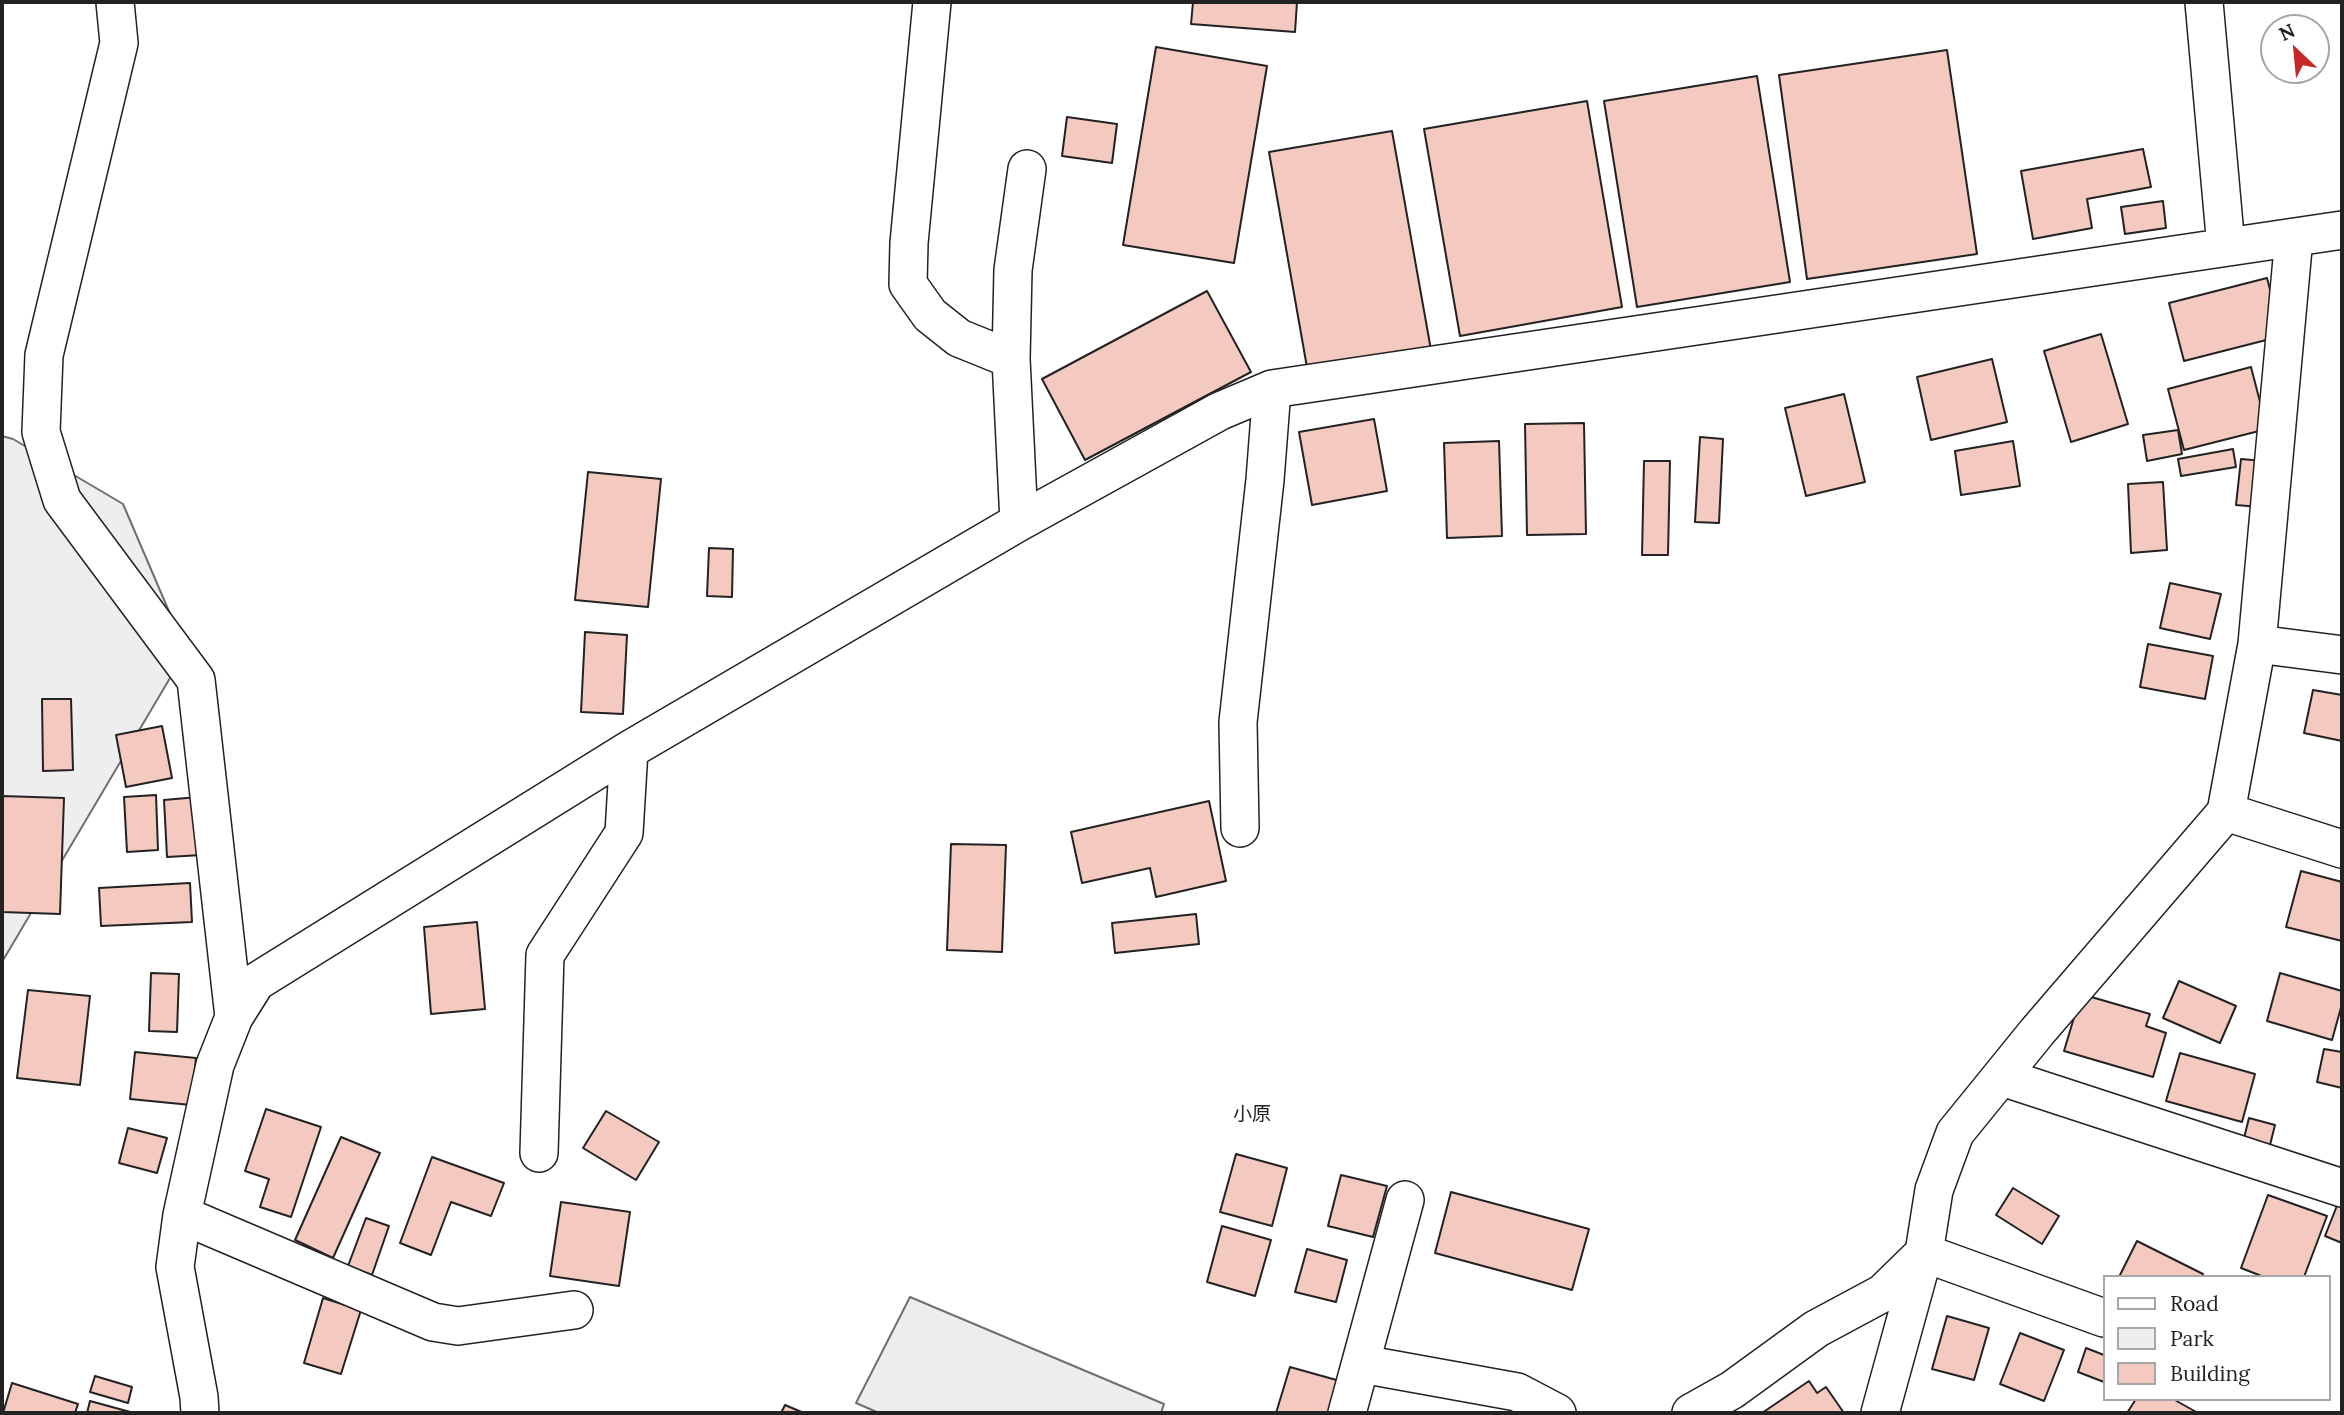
<!DOCTYPE html>
<meta charset="utf-8">
<style>
body{margin:0}
#map{position:relative;width:2344px;height:1415px;overflow:hidden;background:#fff;font-family:Lora,serif}
canvas{display:block}
.frame{position:absolute;inset:0;border:4px solid #222;pointer-events:none}
.legend{position:absolute;left:2103px;top:1275px;width:228px;height:126px;box-sizing:border-box;background:#fff;border:2px solid #a7a7a7;margin:0;padding:9px 12px;list-style:none;font-size:21px;color:#222}
.legend li{display:flex;align-items:center;gap:14px;height:35px}
.legend b{width:35px;border:2px solid #a7a7a7}
.north{position:absolute;left:2260px;top:14px;width:70px;height:70px;box-sizing:border-box;background:#fff;border:2px solid #a7a7a7;border-radius:50%;rotate:334deg;font-size:19px;font-weight:700;line-height:28px;text-align:center;color:#222}
.north::after{content:'';display:block;margin:auto;width:24px;height:32px;background:#c62828;clip-path:polygon(50% 0,100% 100%,50% 72%,0 100%)}
</style>
<div id="map">
<canvas width="2344" height="1415"></canvas>
<div class="frame"></div>
<ul class="legend">
<li><b style="height:9px;background:#fff"></b>Road</li>
<li><b style="height:19px;background:#eee"></b>Park</li>
<li><b style="height:19px;background:#f3c9c0"></b>Building</li>
</ul>
<div class="north">N</div>
</div>
<script>
const ctx = document.querySelector('canvas').getContext('2d');
ctx.lineJoin = 'round';
function fillPath(path, color) { ctx.fillStyle = color; ctx.fill(path, 'evenodd'); }
function strokePath(path, color, width, dash) { ctx.strokeStyle = color; ctx.lineWidth = width; ctx.lineCap = dash ? 'butt' : 'round'; ctx.setLineDash(dash || []); ctx.stroke(path); }
function label(font, color, halo, rows, align = 'center') {
  ctx.font = font + ' Lora,"Noto Sans JP",serif'; ctx.lineWidth = 5; ctx.setLineDash([]); ctx.textBaseline = 'middle'; ctx.strokeStyle = halo; ctx.fillStyle = color; for (const [text, x, y, turn = 0] of rows) {
    ctx.save(); ctx.translate(x, y); ctx.rotate((+turn || 0) * Math.PI / 180); ctx.textAlign = isNaN(turn) ? turn : align; if (halo) ctx.strokeText(text, 0, 0); ctx.fillText(text, 0, 0); ctx.restore();
  }
}
const green = new Path2D(`
 M2,436L13,439L123,504L186,651L2,962Z`);
const parking = new Path2D(`
 M910,1297L1164,1404L1161,1413H879L856,1403Z`);
const building = new Path2D(`
 M1193,2H1297L1295,32L1191,24Z
 M1156,47L1267,66L1234,263L1123,245Z
 M1947,50L1977,254L1807,279L1779,75Z
 M1757,76L1790,282L1637,307L1604,101Z
 M1587,101L1622,307L1460,336L1424,129Z
 M1067,117L1117,124L1112,163L1062,156Z
 M1392,131L1431,350L1308,373L1269,152Z
 M2143,149L2151,187L2087,199L2092,228L2033,239L2021,171Z
 M2163,201L2166,228L2125,234L2121,207Z
 M2267,278L2282,336L2184,361L2169,303Z
 M1207,291L1251,372L1085,460L1042,379Z
 M2101,334L2128,424L2071,442L2044,351Z
 M1992,359L2007,422L1931,440L1917,377Z
 M2251,367L2267,429L2184,450L2168,389Z
 M1844,394L1865,482L1806,496L1785,408Z
 M1374,419L1387,491L1312,505L1299,432Z
 M1584,423L1586,534L1527,535L1525,424Z
 M2178,430L2182,454L2147,461L2143,435Z
 M1700,437L1723,439L1719,523L1695,522Z
 M1499,441L1502,536L1447,538L1444,443Z
 M2013,441L2020,486L1961,495L1955,451Z
 M2233,449L2236,467L2181,476L2178,459Z
 M2241,459L2264,461L2259,507L2236,505Z
 M1644,461H1670L1668,555H1642Z
 M588,472L661,479L648,607L575,600Z
 M2163,482L2167,550L2131,553L2128,484Z
 M709,548L733,549L732,597L707,596Z
 M2170,583L2221,594L2210,639L2160,628Z
 M585,632L627,635L623,714L581,712Z
 M2148,644L2213,656L2205,699L2140,687Z
 M2313,690L2342,695V741L2304,733Z
 M42,699H71L73,770L43,771Z
 M162,726L172,778L126,787L116,735Z
 M156,795L158,850L127,852L124,797Z
 M2,796L64,798L60,914L2,912Z
 M198,797L202,855L167,857L164,800Z
 M1209,801L1226,881L1156,897L1150,868L1082,883L1071,832Z
 M951,844L1006,845L1002,952L947,950Z
 M2301,871L2342,882V941L2286,927Z
 M190,883L192,922L101,926L99,888Z
 M1196,914L1199,944L1115,953L1112,923Z
 M477,922L485,1009L431,1014L424,927Z
 M151,973L179,974L177,1032L149,1031Z
 M2280,973L2342,991V1004L2332,1040L2267,1021Z
 M2179,981L2236,1006L2220,1043L2163,1018Z
 M28,990L90,996L80,1085L17,1078Z
 M2081,994L2150,1014L2146,1026L2166,1033L2153,1077L2064,1051Z
 M2324,1049L2342,1052V1088L2317,1082Z
 M135,1052L196,1058L191,1105L130,1099Z
 M2180,1053L2255,1074L2242,1122L2166,1101Z
 M266,1109L321,1127L291,1217L260,1207L269,1179L245,1171Z
 M606,1111L659,1142L636,1180L583,1148Z
 M2249,1118L2275,1125L2268,1153L2242,1146Z
 M128,1128L167,1138L157,1173L119,1163Z
 M341,1137L380,1153L333,1258L295,1240Z
 M1236,1154L1287,1168L1272,1226L1220,1212Z
 M432,1157L504,1183L491,1216L451,1202L431,1255L400,1243Z
 M1341,1175L1387,1186L1373,1237L1328,1226Z
 M2013,1188L2059,1216L2042,1244L1996,1215Z
 M1451,1192L1589,1229L1572,1290L1435,1253Z
 M2268,1195L2327,1216L2304,1277H2264L2241,1268Z
 M561,1202L630,1212L619,1286L550,1276Z
 M2338,1203L2342,1204V1243L2325,1236Z
 M366,1218L389,1226L372,1275L348,1266Z
 M1222,1226L1271,1240L1255,1296L1207,1282Z
 M2137,1241L2203,1274L2202,1277H2119Z
 M1307,1249L1347,1260L1336,1302L1295,1292Z
 M323,1298L361,1310L341,1374L304,1363Z
 M1947,1316L1989,1328L1974,1380L1932,1369Z
 M2020,1333L2064,1350L2044,1401L2000,1384Z
 M2086,1348L2104,1355V1382L2078,1372Z
 M1290,1367L1340,1381L1330,1413H1276Z
 M95,1376L132,1387L128,1403L90,1392Z
 M1809,1381L1817,1393L1826,1387L1844,1413H1762Z
 M12,1383L78,1404L75,1413H3Z
 M2136,1399H2173L2198,1413H2127Z
 M90,1401L134,1413H87Z
 M785,1405L804,1413H781Z`);
const minor = new Path2D(`
 M115,2L119,43L44,355L41,432L62,500L196,680L234,1017
 M932,2L909,243L908,284L930,315L959,338L1011,359
 M2204,2L2226,247
 M1019,522L1011,359L1013,270L1027,169
 M2257,644L2342,655
 M2226,812L2342,849
 M1240,828L1238,722L1265,480L1272,389
 M2002,1077L2342,1188
 M539,1153L545,955L624,833L629,750
 M182,1215L433,1322L458,1326L574,1310
 M1362,1364L1517,1392L1557,1413
 M200,1413L199,1397L175,1267L182,1215L215,1065L234,1017L256,982L629,750L1019,522L1220,411L1272,389L2342,230
 M1347,1413L1405,1200
 M1691,1413L1732,1390L1816,1329L1883,1293L1924,1253L2104,1318
 M1880,1413L1924,1253L1934,1190L1955,1133L2037,1032L2226,812L2257,644L2294,237`);
const neighbourhoodNames = [
 ["小原",1252,1115]
];
fillPath(green, '#eee');
strokePath(green, '#6f6f6f', 2);
fillPath(parking, '#ededed');
strokePath(parking, '#6f6f6f', 2);
fillPath(building, '#f3c9c0');
strokePath(building, '#222', 2);
strokePath(minor, '#222', 40);
strokePath(minor, '#fff', 37);
label('19px', '#222', '#fff', neighbourhoodNames);
</script>
